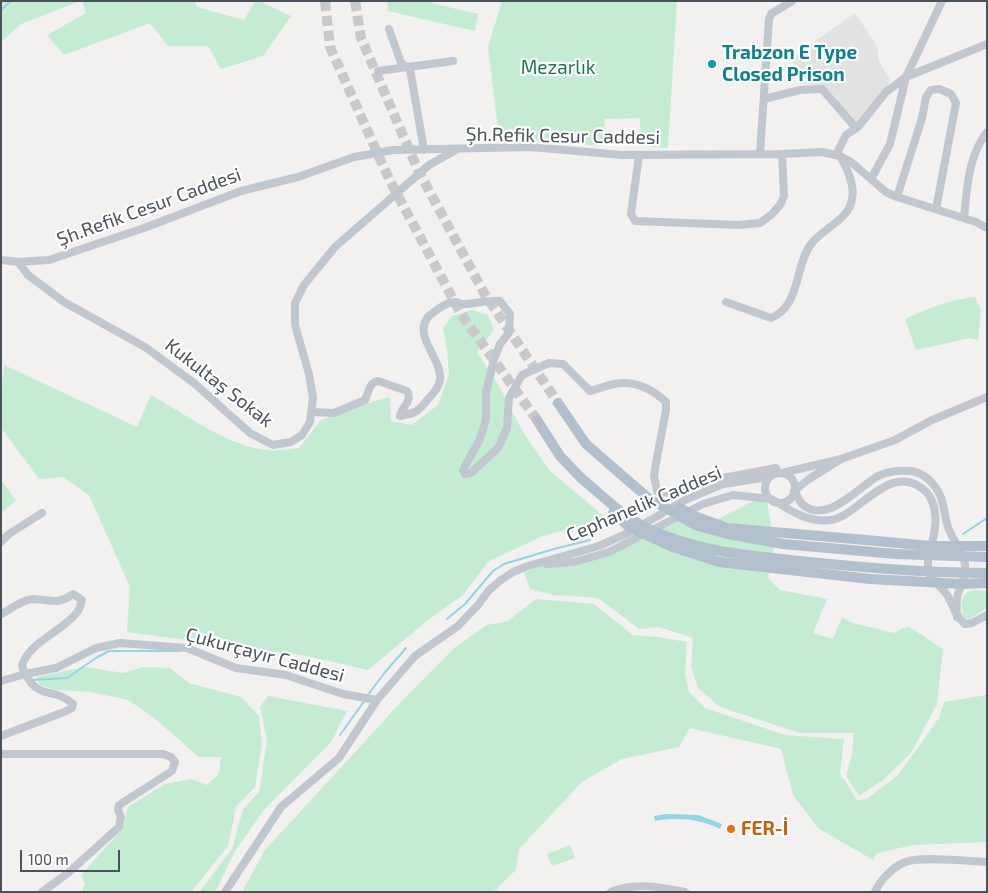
<!DOCTYPE html>
<meta charset="utf-8">
<style>
body{margin:0}
#map{position:relative;width:988px;height:893px;overflow:hidden;background:#f3f0f0;font-family:"Exo 2",sans-serif}
canvas{display:block}
.frame{position:absolute;inset:0;border:2px solid #4a535c;pointer-events:none}
.scale{position:absolute;left:20px;top:850px;width:100px;height:22px;box-sizing:border-box;border:2px solid #4a535c;border-top:0;padding-left:6px;font-size:15px;line-height:18px;white-space:nowrap;color:#4a535c;-webkit-text-stroke:4px #fff;paint-order:stroke}
</style>
<div id="map">
<canvas width="988" height="893"></canvas>
<div class="frame"></div>
<div class="scale">100 m</div>
</div>
<script>
const ctx = document.querySelector('canvas').getContext('2d');
ctx.lineJoin = 'round';
function fillPath(path, color) { ctx.fillStyle = color; ctx.fill(path, 'evenodd'); }
function strokePath(path, color, width, dash) { ctx.strokeStyle = color; ctx.lineWidth = width; ctx.lineCap = dash ? 'butt' : 'round'; ctx.setLineDash(dash || []); ctx.stroke(path); }
function label(font, color, halo, rows, align = 'center') {
  ctx.font = font + ' "Exo 2",sans-serif'; ctx.lineWidth = 4.5; ctx.setLineDash([]); ctx.textBaseline = 'middle'; ctx.strokeStyle = halo; ctx.fillStyle = color; for (const [text, x, y, turn = 0] of rows) {
    ctx.save(); ctx.translate(x, y); ctx.rotate((+turn || 0) * Math.PI / 180); ctx.textAlign = isNaN(turn) ? turn : align; if (halo) ctx.strokeText(text, 0, 0); ctx.fillText(text, 0, 0); ctx.restore();
  }
}
const education = new Path2D(`
 M855,13L874,41L878,50V59L890,80L888,86L857,123L825,86L800,84L791,58Z`);
const green = new Path2D(`
 M1,1H81L21,24L1,42Z
 M82,1H195L197,7L244,20L255,1H259L291,16L263,56L221,69L208,46H168L150,23L64,55L47,35L86,13Z
 M387,1H430L431,3L478,14L475,31L388,11Z
 M502,1H677L668,148L641,146L640,118L605,119L602,146L499,137L488,47Z
 M975,297L981,311L978,340L970,338L916,350L905,319C929,308 948,300 975,297Z
 M472,310L488,315L494,330L477,352L497,383L523,432L549,470L607,519L543,536L489,561L463,595L428,620L368,670L307,656L127,632L130,587L89,495L63,477L39,479L1,428V402L4,365L137,427L151,395C183,413 231,448 268,450C278,451 289,449 299,448L321,420L354,407L390,397L391,421L412,425L438,405L449,374L447,350L443,328L452,316Z
 M1,480L16,501L1,513Z
 M767,500L774,548L768,578L780,590L827,599L813,633L833,639L842,617L853,623L894,633L908,626L943,649L937,704L911,753L883,780L859,796L846,776L852,754L854,733H800L720,707L698,688L691,667L693,638L659,627L639,629L598,598L554,595L530,589L524,573L532,569L646,539L672,517L716,520L753,501Z
 M975,590L987,591V608L969,619L965,618C959,606 960,592 975,590Z
 M536,599L594,604L633,635L658,637L687,642L685,673L689,692L705,708L785,735L844,739L840,773L857,800L867,799L899,774L939,718L944,702L987,695V842L913,845L877,853L873,860L818,828L793,795L781,749L690,728L679,747L622,759L582,782L519,849L516,870L493,892H242L265,850L401,702L454,648L487,625L508,621Z
 M85,667L123,673L144,667L170,668L189,683L241,697L259,716L262,743L255,787L236,807L228,846L191,892H82L85,883L81,875L123,828L128,807L165,784L191,779L207,785L219,774L221,757H199L153,717L128,700L91,692L56,690L40,685L36,677Z
 M268,696L347,711L331,742L263,811L234,853L215,892H199L232,849L243,809L259,792L267,741L260,707Z
 M570,845L575,858L552,866L547,854Z`);
const water = new Path2D(`
 M667,814L698,815L722,824L720,829C700,819 677,817 655,821L654,816Z`);
const stream = new Path2D(`
 M1,10L11,1
 M963,534L987,518
 M447,619L465,604L493,571L504,564L554,549L590,540
 M32,680L67,678L96,658L109,651H179
 M367,696L386,671L406,648
 M340,735L365,700`);
const majorTunnel = new Path2D(`
 M325,1L330,47L389,179L461,314L537,420
 M355,1L361,38L418,170L484,293L558,403`);
const minor = new Path2D(`
 M389,29L401,63L410,69L424,150
 M378,71L453,61
 M764,99L800,90L822,89L856,128
 M760,154L769,19L771,14L792,1
 M639,155L631,214L635,221L739,225L760,223L771,215L780,205L784,196L782,154
 M836,155L846,135L858,127L886,92L906,77L987,44
 M871,179L890,144L906,77L942,1
 M897,197L922,118L926,97L931,90L939,89L951,94L956,103L936,209
 M964,218C967,189 968,156 987,132
 M1,260L18,262L49,260L144,228L241,191L298,177L354,157L393,150L530,147L622,155L782,154L822,152L840,156L851,162L886,192L897,197L976,222L987,228
 M18,262L28,275L64,302L145,347L194,383L250,433L273,445L291,442L302,435L310,422L313,398L309,374L295,325V303L304,285L335,247L429,165L456,150
 M726,302L771,318C801,306 794,267 811,244C823,228 849,220 852,199C855,185 847,168 840,156
 M312,412L334,413L365,400C369,393 368,383 378,381L407,391C413,401 402,406 400,416C416,413 418,412 428,399C433,394 439,387 440,380C443,359 410,334 430,315C436,310 445,303 454,302C458,302 461,304 465,304C477,304 488,299 500,301L510,314L509,333L500,344L494,359L486,393V419L483,430L479,441L463,470L465,474L471,473L498,448L507,428L509,398L522,375L549,363L563,364L590,391C598,389 605,386 614,384C634,380 651,388 666,402V410L656,463L654,476L657,491L669,493L723,478L776,468L778,473
 M841,459L809,479L794,491C797,495 799,500 802,504C827,526 858,487 878,476C888,471 900,470 911,471C923,473 932,481 938,491C944,501 944,513 947,524C951,539 963,550 965,565C966,578 959,587 957,598C956,604 957,611 957,617
 M782,473L841,459L895,440L932,420L987,397
 M765 488a15 15 0 1 1 30 0a15 15 0 1 1-30 0Z
 M775,501C792,512 810,523 831,520C860,515 889,462 923,489C936,499 937,519 934,534C933,543 928,550 928,560C928,564 928,572 930,575C933,581 941,586 945,592C954,604 953,614 965,624L972,623L987,615
 M1,542L9,534L42,513
 M547,564L574,562L609,552L703,504L733,495L771,499
 M1,614C12,609 22,599 34,599C51,600 58,605 73,594L82,600C81,603 80,608 78,611C64,631 28,642 22,666C36,703 52,685 73,704L72,708L64,712L1,736
 M1,681L25,674L56,668L96,648L120,643L187,648L236,668L286,675L343,694L377,700
 M1,754H163L171,757L175,762L172,771L119,805L118,810L121,817L119,827L68,873L42,892
 M225,892L281,807L339,758L377,700L415,656L458,626L478,605L489,590L501,580L513,572L528,566L599,546L628,533L687,499L723,484L769,477
 M611,892C634,882 661,887 685,892
 M875,892C880,880 893,867 905,862C922,856 968,861 987,862`);
const major = new Path2D(`
 M558,403L586,444
 M537,420L560,456L581,478
 M866,540L930,546H987
 M870,579L962,584L987,583`);
const majorBridge = new Path2D(`
 M586,444L647,497L695,525L728,534L783,544L896,554L987,557
 M581,478C602,495 622,516 647,528C698,553 755,556 809,562C868,568 927,573 987,573
 M679,508L697,517L727,528L866,540
 M613,513L628,526L640,532L670,546L719,562L870,579`);
const markers = [
 [712,64,5,"#0f9aa8"],
 [731,829,5,"#e8710a"]
];
const cultureNames = [
 ["Trabzon E Type",722,53],
 ["Closed Prison",722,75]
];
const parkNames = [
 ["Mezarlık",558,68]
];
const streetNames = [
 ["Şh.Refik Cesur Caddesi",563,136,1],
 ["Şh.Refik Cesur Caddesi",149,207,-20],
 ["Kukultaş Sokak",219,383,38],
 ["Cephanelik Caddesi",644,504,-23],
 ["Çukurçayır Caddesi",265,655,15]
];
const foodNames = [
 ["FER-İ",741,829]
];
fillPath(education, '#e3e2e2');
fillPath(green, '#c3ecd3');
fillPath(water, '#93d4e6');
strokePath(stream, '#93d4e6', 2);
strokePath(majorTunnel, '#c9c9cb', 10, [10, 5]);
strokePath(minor, '#c0c7ce', 8);
strokePath(major, '#b2bfcd', 10);
strokePath(majorBridge, '#b2bfcd', 10);
for (const [x, y, r, color] of markers) { const dot = new Path2D(); dot.arc(x, y, r, 0, 2 * Math.PI); ctx.fillStyle = color; ctx.fill(dot); strokePath(dot, '#fff', 2); }
label('bold 19px', '#0d838f', '#fff', cultureNames, 'left');
label('19px', '#1f794d', '#fff', parkNames);
label('19px', '#4a535c', '#fff', streetNames);
label('bold 19px', '#c56008', '#fff', foodNames, 'left');
</script>
